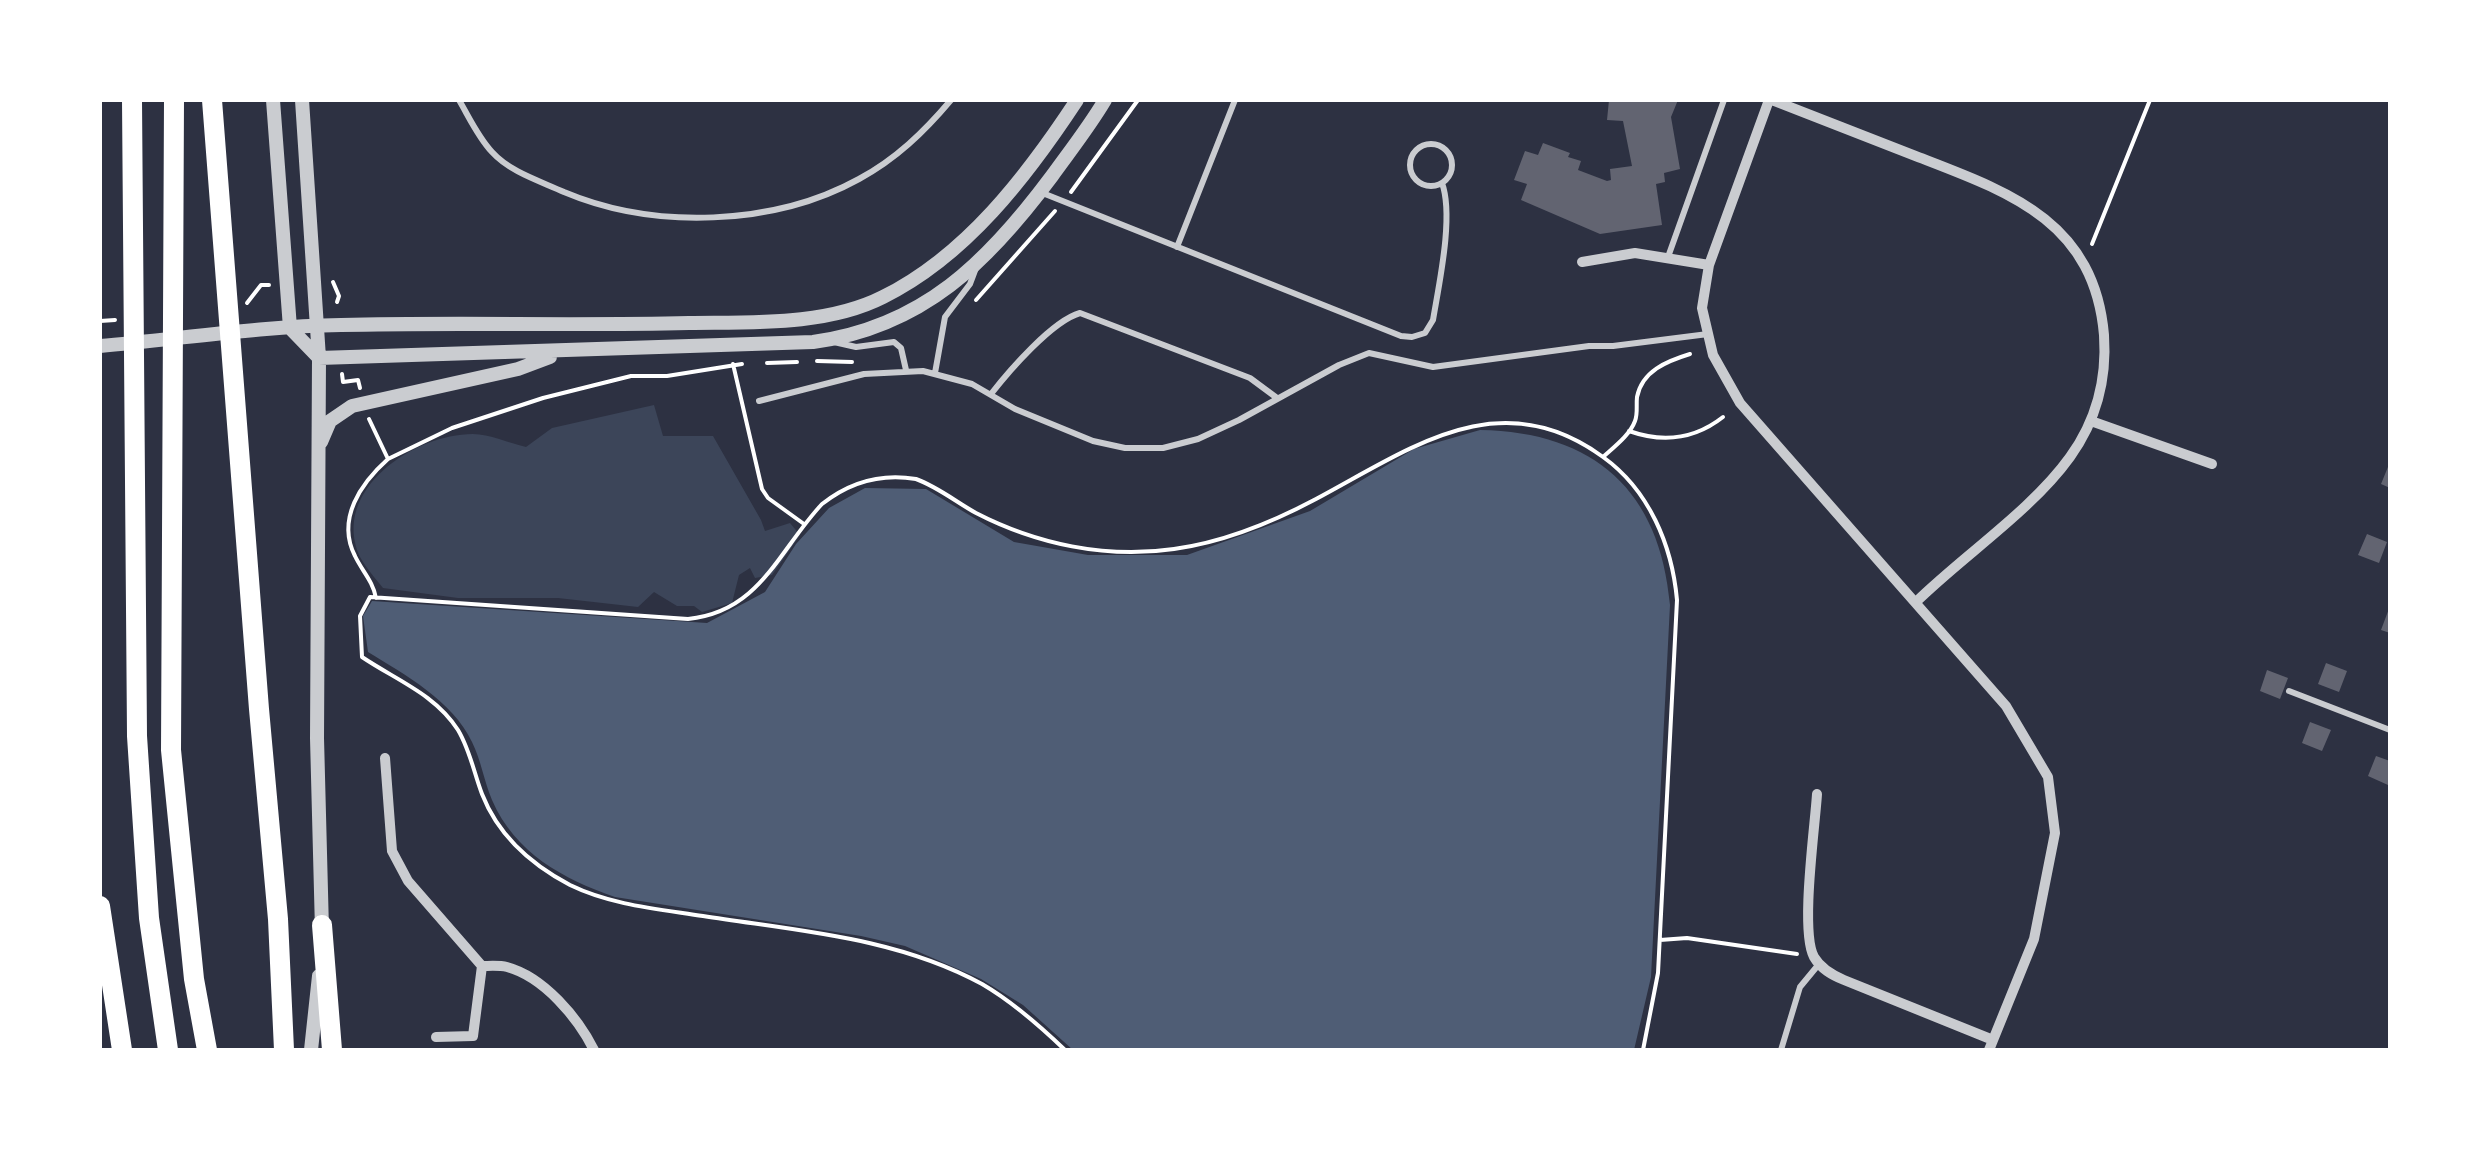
<!DOCTYPE html>
<style>
body{margin:0}
#map{position:relative;width:2490px;height:1150px;overflow:hidden;background:#2d3142;font-family:Barlow,sans-serif}
canvas{display:block}
.frame{position:absolute;inset:0;border:102px solid #fff;pointer-events:none}
</style>
<div id="map">
<canvas width="2490" height="1150"></canvas>
<div class="frame"></div>
</div>
<script>
const ctx = document.querySelector('canvas').getContext('2d');
ctx.lineJoin = 'round';
function fillPath(path, color) { ctx.fillStyle = color; ctx.fill(path, 'evenodd'); }
function strokePath(path, color, width, dash) { ctx.strokeStyle = color; ctx.lineWidth = width; ctx.lineCap = dash ? 'butt' : 'round'; ctx.setLineDash(dash || []); ctx.stroke(path); }
const green = new Path2D(`
 M654,405L663,436H713L761,520L765,531L790,523L800,535L772,575L755,578L750,568L739,575L732,603L702,612L694,606H677L654,592L638,607L558,598H458L383,588C376,579 366,568 360,557C330,490 414,434 473,434C489,434 509,443 526,447L552,428Z`);
const water = new Path2D(`
 M1480,430C1595,432 1660,491 1670,605L1651,977L1634,1050H1073L1023,1005L981,979L905,946L861,936L615,897C563,879 515,853 492,800C484,781 481,760 472,742C452,700 405,675 368,652L363,616L372,601L707,623L765,592L796,544L829,508L865,488L926,489L1014,542L1088,555H1187L1310,511L1414,449Z`);
const building = new Path2D(`
 M1609,100H1678L1671,117L1680,169L1664,173L1665,182L1656,184L1662,225L1600,234L1521,200L1527,184L1514,180L1525,151L1538,155L1543,143L1570,153L1568,157L1581,161L1578,170L1607,181L1611,180L1610,169L1632,166L1623,121L1607,120Z
 M2390,462V488L2381,484Z
 M2367,534L2387,542L2379,563L2358,555Z
 M2390,606V633L2381,630Z
 M2326,663L2347,671L2339,692L2318,684Z
 M2267,670L2288,678L2280,699L2260,691Z
 M2310,722L2331,730L2322,751L2302,743Z
 M2376,756L2390,761L2388,785L2368,776Z`);
const path = new Path2D(`
 M1071,192L1138,100
 M2092,244L2150,100
 M333,282L339,296L337,302
 M976,300L1055,211
 M247,303L261,285H269
 M100,321L115,320
 M817,361L852,362
 M767,363L797,362
 M733,364L762,489L768,498L804,524
 M342,374L343,382L358,380L360,388
 M369,419L388,459C361,483 336,519 355,556C362,571 373,581 376,598
 M1629,431C1663,443 1695,439 1723,417
 M1603,457C1614,447 1630,435 1635,421C1638,413 1636,406 1637,397C1642,371 1667,361 1690,354
 M388,459L452,428L543,398L631,376H667L742,364
 M1660,940L1687,938L1797,954
 M1065,1050C1040,1026 1013,1002 982,984C896,937 798,931 703,916C658,909 611,905 570,885C532,865 498,835 482,794C474,773 470,750 458,730C435,694 396,680 362,657L360,616L370,597L688,619C760,612 778,551 822,504C850,482 881,473 916,479C938,487 956,502 976,513C1036,544 1106,559 1174,549C1225,542 1271,523 1316,499C1410,449 1499,381 1603,457C1649,490 1672,545 1677,600L1658,973L1643,1050`);
const service = new Path2D(`
 M459,100C469,117 478,137 492,152C510,172 540,181 564,192C654,230 774,226 859,179C896,159 924,132 951,100
 M1410 165a21 21 0 1 1 42 0a21 21 0 1 1-42 0Z
 M1040,192L1401,336L1412,337L1425,333L1433,320C1439,284 1454,216 1442,183
 M1177,247L1235,100
 M1668,257L1724,100
 M834,342L856,347L894,342L901,348L906,370
 M935,373L945,317L970,284L976,268
 M991,394C1009,371 1052,321 1080,313L1250,378L1277,398
 M759,401L864,374L923,371L972,384L1015,409L1093,441L1125,448H1163L1198,439L1239,420L1339,365L1369,353L1433,367L1589,346H1613L1708,334
 M2289,691L2390,730
 M1781,1050L1800,987L1819,964`);
const minor = new Path2D(`
 M1769,100L1709,265L1702,308L1713,355L1740,403L2006,706L2048,777L2055,833L2034,939L1989,1050
 M1772,100C1819,118 1866,137 1913,155C2006,191 2094,219 2104,335C2107,379 2096,421 2070,457C2032,510 1964,555 1916,602
 M1582,262L1635,253L1709,265
 M2091,421L2212,464
 M385,758L392,851L408,881L482,966
 M1817,794C1815,827 1800,932 1814,957C1821,969 1832,975 1844,980L1993,1040
 M436,1037L473,1036L482,966C489,966 499,965 507,967C544,977 578,1018 594,1050`);
const tertiary = new Path2D(`
 M273,100L290,328
 M302,100L319,358L317,738L322,930
 M290,328L319,358L813,342C923,327 988,262 1052,176C1070,151 1089,127 1105,100
 M100,346C179,339 262,326 341,325C457,322 573,326 689,323C751,322 826,326 883,297C966,256 1027,176 1077,100
 M321,442L330,421L352,406L518,369L550,357
 M311,1050L319,976`);
const motorway = new Path2D(`
 M132,100L137,736L149,918L168,1050
 M174,100L171,750L194,979L207,1050
 M212,100L259,709L278,919L284,1050
 M100,906L122,1050
 M322,925L332,1050`);
fillPath(green, '#3c4559');
fillPath(water, '#4f5d75');
fillPath(building, '#626471');
strokePath(path, '#fff', 4);
strokePath(service, '#caccd0', 6);
strokePath(minor, '#caccd0', 10);
strokePath(tertiary, '#caccd0', 14);
strokePath(motorway, '#fff', 20);
</script>
